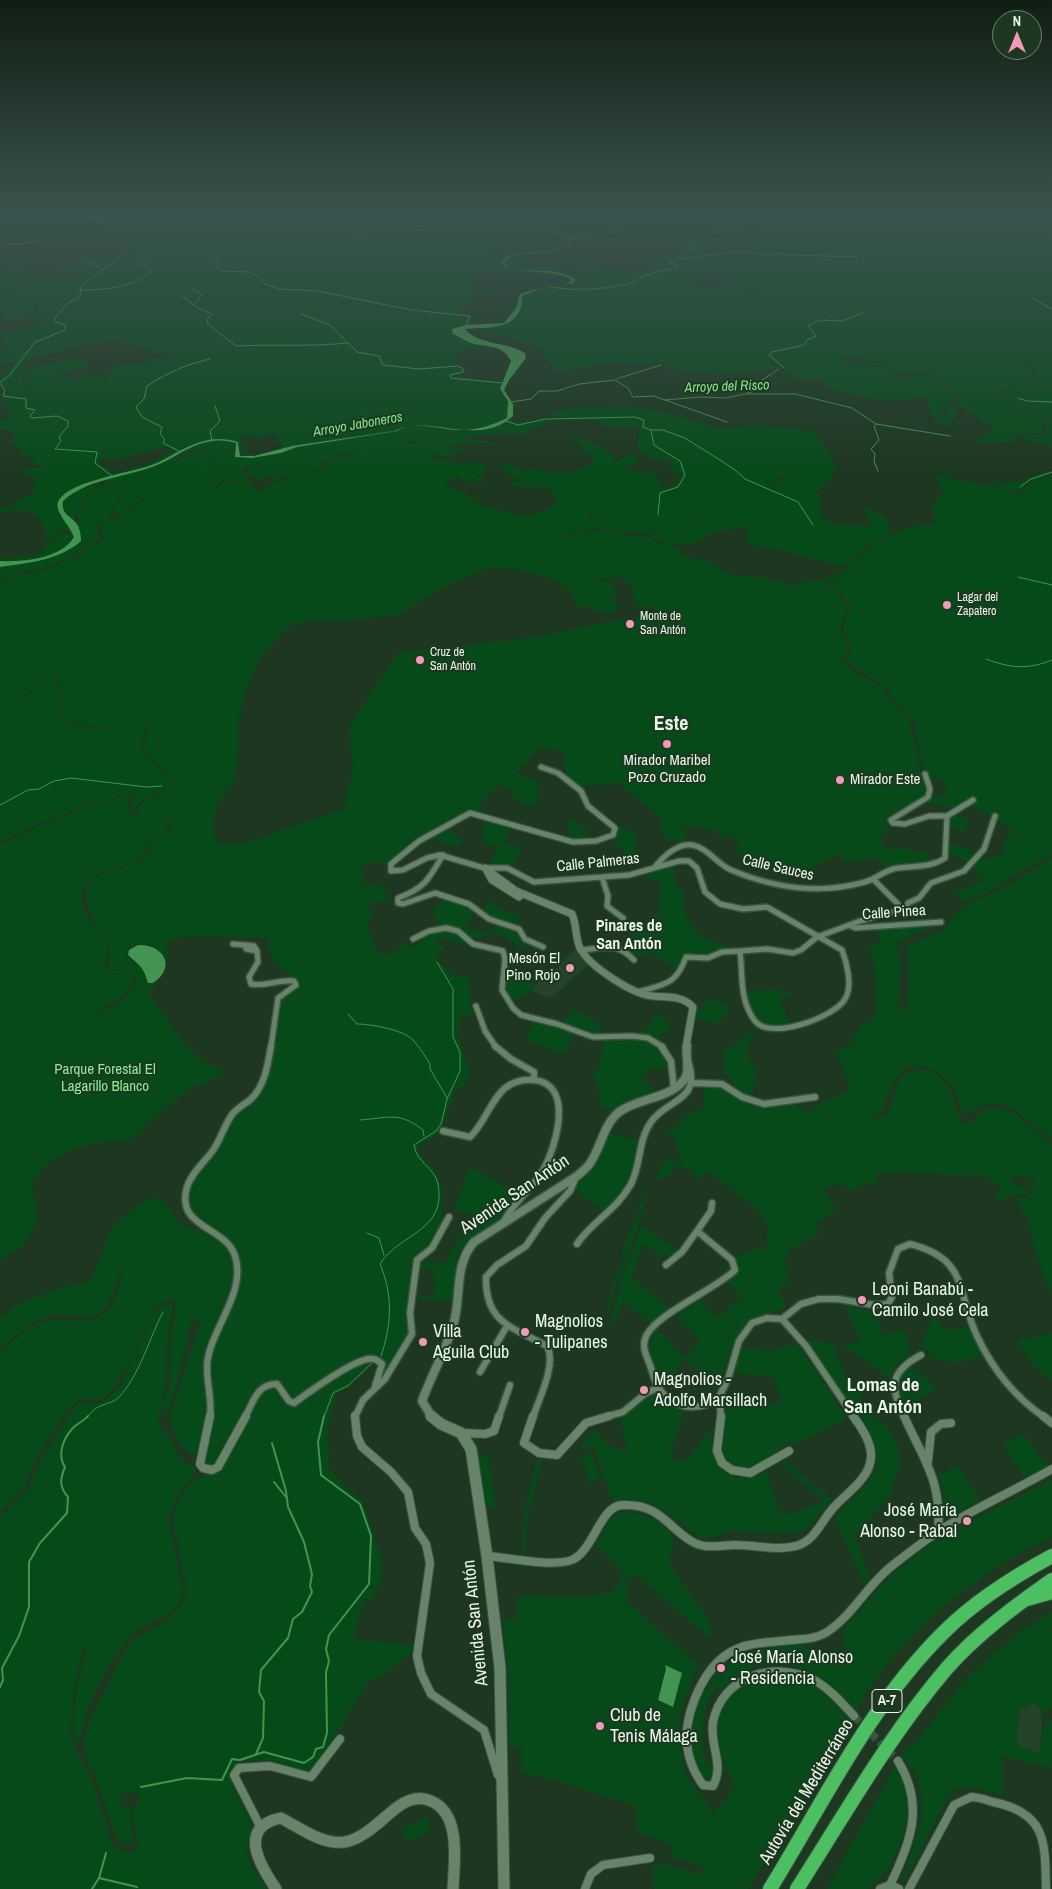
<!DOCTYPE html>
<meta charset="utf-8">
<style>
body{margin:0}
#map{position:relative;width:1052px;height:1889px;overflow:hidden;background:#1e3721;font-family:"Archivo Narrow",sans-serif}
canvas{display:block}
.north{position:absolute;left:992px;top:10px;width:50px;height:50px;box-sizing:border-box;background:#1e3721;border:1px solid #6e8471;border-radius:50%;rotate:0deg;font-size:14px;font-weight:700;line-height:20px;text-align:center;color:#e7f7e8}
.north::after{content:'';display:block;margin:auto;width:18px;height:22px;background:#ef9ab8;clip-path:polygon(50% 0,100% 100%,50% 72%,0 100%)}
</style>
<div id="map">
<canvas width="1052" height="1889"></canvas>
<div class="north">N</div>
</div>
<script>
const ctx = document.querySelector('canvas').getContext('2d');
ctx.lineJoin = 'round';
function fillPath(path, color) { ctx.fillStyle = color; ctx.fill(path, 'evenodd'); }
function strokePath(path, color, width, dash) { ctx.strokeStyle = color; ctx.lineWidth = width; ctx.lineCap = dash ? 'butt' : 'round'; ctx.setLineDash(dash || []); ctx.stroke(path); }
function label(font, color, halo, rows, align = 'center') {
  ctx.font = font + ' "Archivo Narrow",sans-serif'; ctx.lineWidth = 4; ctx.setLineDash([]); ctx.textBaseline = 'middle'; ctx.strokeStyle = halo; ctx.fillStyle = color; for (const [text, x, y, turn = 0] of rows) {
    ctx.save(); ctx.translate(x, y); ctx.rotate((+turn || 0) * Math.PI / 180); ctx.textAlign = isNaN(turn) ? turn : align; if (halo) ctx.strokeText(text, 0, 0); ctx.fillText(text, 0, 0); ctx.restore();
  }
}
const built = new Path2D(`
 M577,947L580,955L590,963L551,998L532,991L536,984L557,968Z
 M1034,1703L1042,1709L1040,1753L1018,1746L1017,1735L1020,1707Z`);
const green = new Path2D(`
 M125,212H138L144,216L139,212L144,214V212H450L458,213L453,215L456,216C484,220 514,216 541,223L543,226L563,232L580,231L566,235H588L562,242L561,238L531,226L501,221L518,234L488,246L489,248L517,251L522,249L552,245L553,250L512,254L501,262C503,267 509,268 513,269L504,263L510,257L518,255L516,261L532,265L555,266L589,274V271L563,259L587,261L625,273L655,264L659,258L671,255L673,249L703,236L709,240L706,244L712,248L738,247L803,254L761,247L742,239L754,236L773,223L796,217V212H971L973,215V212H1052V257L1047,260L1052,262V407C1036,405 1017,404 1005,392C1020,389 1028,402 1043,388C1036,378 1035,364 1026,357L1041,388C1029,396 1020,393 1008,389L1014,384L1011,381L1012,383L1005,390L993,388L1027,405L1052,408V423H1043V433L1018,434L1015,441L997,443L970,442L989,434L992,427L961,406L956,407L957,413L951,423L964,433L947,422L945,414L950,407L962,398L944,386L943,378L921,372L897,374L883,362L868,360V357L841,358L847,362L880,363L899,377L897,378L899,381C913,373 922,374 939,378L940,385L959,398L948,403L942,413L945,422L960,432L941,424L930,413L927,397L888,401L857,396L827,388L822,379H796L787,373L784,378L790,383L806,380L788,384L781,379L785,368L772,358L769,359L773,362L768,364L781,367L749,374L710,375L667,368L664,363L641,365L618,362L556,372L543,352L534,345L478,330L502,326L522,308V296C539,287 558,287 576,280L561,275L571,278L547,275L508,276L479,268L478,274L474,277L478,280L472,284L474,287L472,290L479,291L481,289L478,287L492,289V291L486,295L475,296L473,303L456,309L454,313L478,317L469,321V324L493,325L458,326V336L467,342L498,348L459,350L454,365L463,366L466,371L453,377L502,382C497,391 504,393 507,401C510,407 508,413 507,418C493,425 478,430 462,430C437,430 417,418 394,431L289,447C275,453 256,459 240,456L239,453L256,455L281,449L282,445L276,442L280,437L270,434L262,439L244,436L239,438L242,442L239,444L245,446L243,451L251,454L240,452L238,442L221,439L198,442L159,462L81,485L59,500L58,513L71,528L60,532L42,545L47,540C46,526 37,509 20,510C13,511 8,513 0,512V508H12L14,502L33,494L36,476L23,473L20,470L44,466L33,463L36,460L20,454L21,448L12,443L15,437L10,436L12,432L0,430V422L11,415L4,405L7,402H0L9,391L0,388V379L13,363H8L9,361L0,365V351L9,345L0,342V340L7,335L0,339V333L19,331L39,323L47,314L62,305L42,316L33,317L38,304L42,299L36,303L31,318L4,321L0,320L2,318L0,314L4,312L0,313V297L15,286L21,277L19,268L26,263L20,268L22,276L32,270L42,269L35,273L62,274L55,277C62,280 75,277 79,270L66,267H49L86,260L83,257L94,258L88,253L93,249L96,255H103V259L112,264L126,256L130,248L127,242L108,231L125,219L108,220L122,216ZM126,216L144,219L143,223L151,217L155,221L154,227L168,230L153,231L132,227L125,220L129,219L124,218ZM741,256L737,261L723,263L721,272L751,289L753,292L750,297L754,299L749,297L750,290L735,283L702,287L689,284L701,278L710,279L712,276L710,273H718L723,262ZM126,338L121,346L131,344L152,349L149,355L184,348C161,362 141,365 114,364L111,373L107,378H94L102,377L94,375L67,379L61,374L86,367L90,361C81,355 29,365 24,375L25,383L31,387L22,383V372L27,369L24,365L39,353L36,348L40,351L42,356L81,345ZM166,447L174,451L148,464L113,474L98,462L103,457L113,460Z
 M26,260L18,269L19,277L14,286L0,295V268L14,261Z
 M627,406L670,414L720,428L760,425L811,431L817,434L836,465L838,469L833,470L832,477L817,491C803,491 798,471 780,476L779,483H769L768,480L762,478L769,486L776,488L774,485L782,483L785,476C799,479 806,489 819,494L822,520L840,525L872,526L864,510L866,508L887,519L890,534L870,543L843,567L772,548L748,545L746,539L749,532L747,528L711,519L741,528L710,532L700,541L683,544H668L641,534L675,537L695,522L708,519C694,515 689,529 678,534C670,538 663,535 655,533C638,531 608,537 594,521C592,518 592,513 590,510H587L592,521L600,527L580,534L570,532L555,536L587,534L602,529L624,535L649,537L659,544L674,546L683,555L697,560L703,559L734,576H761L772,582L781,581L788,586L829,578L840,569L827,585L848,606L840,628L850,648L842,660L846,666L884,689L892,705L910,722L922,775L927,784V792L924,797L888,816L886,819L890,825L879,838L887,849L906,848L912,854L920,852L928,853L929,862L884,870L885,864C876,854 867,859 856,862L852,860L848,863L840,858L843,855L839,853L804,872L783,863H766L735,852L740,844L726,833L722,834L724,837L720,839L717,834L721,832L682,825L688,843L670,840L659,829L663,823L650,809L619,783L577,786L566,778L563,751L542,748L528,758L529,765L524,764L515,773L538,781L536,788L540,791L534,807L511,799L517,793L499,785L484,799L479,811C459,808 396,850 386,867L378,862L361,866L363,880H362V886L379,883L393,901L374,902L369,907L373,919L369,920L368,928L377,954H395L402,940L407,946L414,947L426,935L440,930L456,933L465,943L488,949L470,948L445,938L438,940L440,942L437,945L444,947L436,958L455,977L469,976L471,1007L475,1015L460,1016L457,1036L470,1074L463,1086L455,1091L443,1126L438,1130L440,1133L421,1143L417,1150C423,1161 435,1166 439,1178C444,1193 440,1208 443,1223L413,1266L408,1314V1338L381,1378L382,1359L377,1356H369L321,1380L296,1398H292C281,1385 273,1374 258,1387L232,1433L222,1459L214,1467L208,1466L204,1458C208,1440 214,1420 214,1402C214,1388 210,1374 211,1360C216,1322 260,1280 231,1241L192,1216L189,1202L190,1187L235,1114L257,1094L274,1049L280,999L298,987L299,983L275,962L269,951L267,938L193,936L167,940L168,959C156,945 142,937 127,950V957L142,968L146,984L157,985L147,991L187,1047L203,1061L224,1072L202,1085L193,1086L164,1109L130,1140L101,1142L70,1150L46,1164L32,1183L38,1222L23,1246L0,1261V844L87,806L126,796L130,798L127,804L133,816L165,821L169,830L150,842L141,858C127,868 108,867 94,877C62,900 101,928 107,947C109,954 105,960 105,966L109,971L129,972L133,979C128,998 108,1003 96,1014C120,1010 161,969 112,969L109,965C113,942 103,941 95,923C70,872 106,877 140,861C145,859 147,851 151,846C155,838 165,836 172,831L168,820L141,817L135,814C136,803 163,794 172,785L165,770L143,749L149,727L144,725C120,725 67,735 59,705C57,697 61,687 59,678L47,673H42L30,691L4,705L32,692L41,675C45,673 46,673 51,676C62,682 56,692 57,703C57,709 62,715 66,719C83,736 124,722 146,727L141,749L165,774L170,785C158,794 139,799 132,811L130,804L133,795L128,794L87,804L0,841V579L7,580L15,574H29L52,568L81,555L86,549L104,540C103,530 97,525 108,520L113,522L125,517L114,520L111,519L132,509L148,497L217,490L222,483L253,481H255L251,483L254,489L264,492L275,481L277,482L286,480V478L311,474L323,468L331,459L387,451L401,443H418L433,447L442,440L463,437L441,439L434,446L409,441L386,450L357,455L344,454L329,458L311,473L294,476H286L261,468L247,469L231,465L195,451L210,447C197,448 181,453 172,464L177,466L174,464L175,462L193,452L244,469L245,476L250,478V480L227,481L224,477L193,466L221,477L223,481L218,484L205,482L217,485L213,490L148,496L139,500L132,507L115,515L113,509L120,498L118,491L97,489L102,486L152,477L101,485L107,480L164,462L200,444L213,440L236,443L237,450L226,447L236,452L235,457L252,458L297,447L397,431L403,427L427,425L470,431L509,420L522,422L542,418H564V420L543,423L541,427L529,430L526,434C505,431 484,438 463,436L480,441L504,443L453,444L451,447L465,450L450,457L433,454L434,459L446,462L481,463L488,469L485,473L475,475L490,482L464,481L460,477L447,480L448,486L466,494L482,506L518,515L532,516L555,505L556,499L552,495L553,491L545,486C537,488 513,487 506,484L524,480L509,476L501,466L506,463L521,471L533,469L564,474L587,467L595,457L581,452L582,444L570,437L569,434H573L613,454L614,462L624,459L629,453L636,456L639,461L625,469C633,473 646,471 656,474L660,484L666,488L679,482L683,475L676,474L670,470L673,462L648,457L638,449L639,433L637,427L604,426L603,420H570L568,418L547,414L574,408ZM512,568C534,574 572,578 576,606L609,613L617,612L618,606L610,599L616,595L615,585L609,580H594L591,578L622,577L632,587L635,603L678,619V625L653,616L621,619L538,637L398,653L349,728L353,769L345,802L347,808L242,844H217L213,824L218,801L233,784L237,768L239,718L246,689L260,659L286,628L308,620L346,621L397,615L442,588L485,569Z
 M1047,424H1052L1049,425L1052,426V448L1020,437L1024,435H1043L1046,432L1047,426L1049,425Z
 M956,465L954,472L941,477L1006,488L991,482H1020L1052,470L1049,475L1025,484L1022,492L1008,488L1021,494L1031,489L1050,488L1026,489L1024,487L1026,485L1052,475V854L992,889L965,901L953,894L985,880L972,867L976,858H995L1005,851L1002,841L1010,837L1012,828L996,820L997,816H991L971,805L976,801L973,799L955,809L926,802L931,796L942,797L945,794V783L938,778L928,777L919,751L916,725L893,702L890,690L846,661L852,647L844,631L845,621L852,605L830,586L851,563L874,543L911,527L935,523L932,505L944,492L935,477L952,471Z
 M261,469L285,477L274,480L270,476L259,480L247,473L249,470Z
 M103,481L88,492L74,516V523C67,514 61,513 63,501L77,490Z
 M95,488L116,491L119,498L110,512L111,517L97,526L100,539C83,549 68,560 48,567C34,572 15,569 4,578L0,577V567L42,560L72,549L80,533L77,524L79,521L77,514L90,492Z
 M72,532L74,537C61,559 23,562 0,561V559L36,556L44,551V547L59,535Z
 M956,815L969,819L966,832L949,827L950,820Z
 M486,819L509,828L504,843L523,848L511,867L491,864L490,860L502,845L496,847L482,842Z
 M567,821H573L589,832L585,834L588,840L570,839Z
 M617,826L637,833L636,847H633L636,855L626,856L613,838L618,833Z
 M446,828L462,840L464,842C452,848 441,843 430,838Z
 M949,843L975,852L968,862L948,853Z
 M1052,857V1139C1029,1125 1014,1097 983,1105C976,1107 971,1112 965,1115C960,1108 960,1103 957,1096C948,1071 931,1067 907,1066L893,1082L881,1112L871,1115L874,1119C877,1118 882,1117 885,1115C901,1102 887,1069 924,1071C951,1073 953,1103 961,1123L969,1124C999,1087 1026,1124 1052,1145V1295L1043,1276L1027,1217L1015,1199L1031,1196L1033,1180L1018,1174L1009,1184L1027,1188L1029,1189L1028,1194H1012L999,1201L994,1195L1001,1189L1000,1185H996L990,1177L909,1172L875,1173L879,1186L867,1182L852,1191L839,1183L823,1190L837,1208L816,1223L819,1235L800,1243L794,1250L791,1249L788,1252L787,1258L784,1260L790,1282L777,1288L786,1307C776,1313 763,1313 753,1319C730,1330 727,1369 717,1391L685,1359L663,1388C653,1370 643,1347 656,1329L686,1358L700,1340L676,1316L700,1300L718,1319L742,1297L728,1282L739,1270L735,1257L767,1246V1236L771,1232L756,1208L709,1172L703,1177L694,1179V1170L675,1166L671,1175L656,1181L664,1159L682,1163L675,1139L665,1135L675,1129L683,1118L703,1108L704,1091L701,1088H694L696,1085C726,1085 719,1088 742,1101C759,1109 782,1105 800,1104L805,1113L812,1111L811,1108L822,1106L821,1103L844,1093L850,1087L836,1052L853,1043L855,1034L866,1021L870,1023L877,1011L875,1008L877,986L870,945L881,944L876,929L937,926L916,933L897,943L902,966L897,1005L901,1010H907L910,972L906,946L945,929L950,920L968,903L1008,887Z
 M672,865L677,889L685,890L682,897L689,924C694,926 692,929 697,932C704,938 721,946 731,947L709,956L685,955L677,969L650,952L647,956L643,954L639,957L634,956L626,948L637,928L623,920L627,917L640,923L660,914L659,900L662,882L650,880L644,874Z
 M493,898V904L498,909L522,916L515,924L495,919L482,911Z
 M444,899L469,906L474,912L465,928L492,933L495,924C516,930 512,930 527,944L523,949L499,933L471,939L460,930L439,925L432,912Z
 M504,975L536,984L532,991L512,1002L503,984Z
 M773,989L792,993L794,996L778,998L790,1024C760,1033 753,1017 744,992Z
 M707,1000L728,1004V1012L716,1024L696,1018L697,1008L704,1010Z
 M574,1009L601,1025L600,1035L563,1023Z
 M655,1014L659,1015L670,1025L667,1026L671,1031L660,1034L661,1042L638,1034L652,1023Z
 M533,1021L575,1032L564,1054L526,1040Z
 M755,1028L756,1029L746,1051L753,1067L757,1070L751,1097L735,1088L733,1080L724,1073L725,1048L733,1047Z
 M634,1039C650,1040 670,1052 670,1069H647L646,1074L639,1080L649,1083L654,1091L623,1104L611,1113L601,1106L598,1085L592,1073L598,1071L604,1041Z
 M609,1133L641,1142C634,1169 625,1192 605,1212L574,1189L596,1161Z
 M469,1170H478L518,1195L495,1224L468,1241L458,1253L454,1300L417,1299L419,1296H433L435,1287L433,1268L418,1269L423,1260L444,1264L472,1215L454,1208Z
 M647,1190L649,1191L628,1256L617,1282L607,1317L605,1316L616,1273L626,1255L622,1252Z
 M158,1197L171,1210L181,1225L219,1237L230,1245L235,1267L234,1288L211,1340L208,1404L199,1454L194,1456L183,1447L174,1434L170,1417L201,1320H192L171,1406L166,1413H164L163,1404L170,1386L171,1336L176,1305L173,1300H167L155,1306L128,1366L109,1394L99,1400L84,1398L71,1405L39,1454L23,1490L0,1512V1353C13,1341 26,1328 43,1322C64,1316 95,1328 109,1310C117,1299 120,1280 123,1267H121C115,1285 111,1316 86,1317C79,1318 71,1314 63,1314C37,1316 18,1332 0,1348V1318C26,1296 57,1289 90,1282L112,1227L143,1201Z
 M642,1226L679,1250L665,1258L643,1243L632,1278L671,1310L651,1323L622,1301L615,1326L611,1320L621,1282Z
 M167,1303L173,1305L168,1336L166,1383L158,1425L172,1441L179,1457L186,1464L198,1468L176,1498L168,1519L183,1589C180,1619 151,1617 132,1634C119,1644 90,1700 85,1717C83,1725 82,1734 79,1743C63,1726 83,1672 86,1650H83L73,1696L71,1729L74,1745L80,1760L90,1774L112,1844L127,1853H132L137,1847L132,1807L138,1806L140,1792L122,1793L120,1807H130L132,1845H127L119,1839L112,1827L95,1775L83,1750L88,1724L129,1644C149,1625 184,1621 186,1589L173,1520L177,1503L195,1479L221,1469L239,1429L262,1389L273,1386L279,1390L288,1406L294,1407L328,1382L362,1363L371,1361L376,1363L366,1369L348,1388L337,1393L326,1434L330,1458L328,1460V1467L349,1491L362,1499L382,1559C384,1574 379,1585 374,1599L364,1598L354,1639L413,1646V1651L378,1679H370L316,1766L308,1771C290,1766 227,1743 232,1782C234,1797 247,1810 252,1825C254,1832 248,1840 247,1847C246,1862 259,1877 266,1889H0V1517L27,1492L41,1460L75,1406L83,1403H103L121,1385L153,1315L158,1308Z
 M845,1306L873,1311L884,1335L905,1330L911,1355L896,1365L890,1378L843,1345L861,1341Z
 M934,1312L943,1330L968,1327L983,1356L957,1363L931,1359L929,1352L921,1347Z
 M1052,1333V1381L1039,1370L1016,1342Z
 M805,1339L833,1344C837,1354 840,1364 844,1374C850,1386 865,1390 861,1407C893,1429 913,1450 890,1488L893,1492L854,1536L866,1567L869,1580L864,1585L835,1517L869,1481L877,1467V1452L868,1429Z
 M797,1343L847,1418L794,1445L789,1442H784L778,1452L750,1468L737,1467L724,1458L721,1438L727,1411L725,1396L781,1404L775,1378L734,1372L740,1348L770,1351Z
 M911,1366L934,1386L935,1391L905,1405C897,1390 895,1375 911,1366Z
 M656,1393L669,1404L684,1412L669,1459L676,1458L684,1463L713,1427C707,1464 731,1491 766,1471L780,1514L786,1513L788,1515L825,1501L779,1463L784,1460L832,1499L808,1529L796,1533H759L734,1530L713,1537L700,1538C671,1517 655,1493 613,1501L593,1445L579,1449L586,1438L595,1430L606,1444L626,1452L627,1447L620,1419L651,1394Z
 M1023,1434L1048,1467L1026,1479L1002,1444Z
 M476,1453L488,1456L496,1509L485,1506Z
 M591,1453L601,1479L589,1483L581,1457Z
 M538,1458L542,1460L528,1516L524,1555L521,1554L527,1498Z
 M959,1466L980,1501L948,1517L945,1512L940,1475Z
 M1052,1479V1537C1034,1547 1015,1555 999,1566C945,1601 885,1654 856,1712C815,1671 770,1636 721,1691L716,1685C702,1708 697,1740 708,1766L714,1767V1774L711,1779L702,1778C691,1763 691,1740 694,1722C701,1679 734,1650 777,1647C783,1646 790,1644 796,1645C813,1647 828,1668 845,1657L844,1630C872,1593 906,1558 947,1534C981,1513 1019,1500 1052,1479Z
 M624,1511L656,1519L674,1536L670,1560L675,1573L708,1618L713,1637H709L635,1574L626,1584L627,1602L693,1661L698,1662L678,1719L683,1764L687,1777L705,1800L713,1815L735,1788C726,1767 715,1745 718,1721C723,1681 776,1667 808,1683C825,1691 838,1707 852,1720L748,1889H654L653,1865L662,1863L703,1875V1867L671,1857L672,1845L638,1832L636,1806L555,1780L521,1773V1747L509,1746L508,1671L502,1620H516L518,1596L590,1597L614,1591L624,1574L596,1545C603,1532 609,1515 624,1511Z
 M1052,1612V1706L1040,1720L1042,1709L1034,1703L1029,1705L1028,1710L1020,1707L1017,1735L1018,1746L1040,1753L1043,1728L1052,1718V1768L1002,1756L1003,1796L971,1786L954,1790L944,1804L904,1882L902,1881L921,1824V1793L917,1774L901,1757L909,1743L913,1747L967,1678L1017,1634Z
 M896,1765L907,1787L908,1813L902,1839L888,1870L867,1889H827Z
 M426,1817L430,1831L406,1843L403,1829Z`);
const water = new Path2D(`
 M507,256L510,257L504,263L509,268C530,273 558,266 576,280L573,283L537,290L522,296C522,300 522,305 521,308C512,331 485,327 465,329C478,345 508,342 525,353L526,358L509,380L504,390L513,404V416C478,449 425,412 397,431L297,447L281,453L252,458L235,457L236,443C228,441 221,440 213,441C194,443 180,454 164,462C131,478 91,476 63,501C61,515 70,515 77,524C80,529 81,536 81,541C60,560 28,563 0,567V561C23,562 61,559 74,537C70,525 52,510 59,500C72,479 136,473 159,462C175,454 189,444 208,440C217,438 229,439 238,442L240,456H254L292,446L394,431C417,419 437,430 462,430C478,430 493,425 507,418L508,401L500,389L511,361C502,342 483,349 466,341C462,339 458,336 453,334L452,329L466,325L504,323L516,308L520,294C534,287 563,289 572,280C552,267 513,276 501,263Z
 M138,945C164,944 177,967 153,983H148C143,966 140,966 128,955L129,950Z
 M665,1665L682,1673L673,1707L658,1700L666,1669Z`);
const streamFar1 = new Path2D(`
 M195,212L207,216L231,214L258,216L279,222H308L329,226L342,224L354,234L387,228L430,230L434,227L432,221L436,220
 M422,212L439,214L433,217L436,220L462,218L486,222L516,221L577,239
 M0,246L32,242L55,235
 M222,257L216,261L215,266L223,271L249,272L256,275L265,284L279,289L317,291L411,310L470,316L466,325
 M508,257L515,254L549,252L571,240L621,230L602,219L620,212
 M685,258L741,251L760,254L858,257
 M103,269L111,265L124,251
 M550,287C578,291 607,290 634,282C639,280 643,276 648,275C657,271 668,270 678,268V265L669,262L685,258L681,252L693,250L688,246L700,244L699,241L707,235L729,229L742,221L777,219L793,212
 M191,288L202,295L194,305
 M80,290C103,290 134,288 151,271L141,264L153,251
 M182,296L198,308L212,314L207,320L208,324L236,346C274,344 310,347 348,343
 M1033,299L1052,309
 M301,314L330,325L357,352L379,356L383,365L419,369L458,366L463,369V372L450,375L451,378L503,383
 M784,368L769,355L772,352L804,345L807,340L816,336L808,326L820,320L841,321L863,313
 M616,379L661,365
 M0,382L9,376L35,342L65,330V325L54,321L55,318L68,303L80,297L81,287L103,269L77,256
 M0,383L5,390L3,396L26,399V408L35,410L30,416L32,418L57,416L68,421V426L59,437L61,441L55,449L97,452L95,463L112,476
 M747,393L758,390L759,382L779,369
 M1018,398L1027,401L1052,402
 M665,400L727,422
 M511,402L531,399L539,391H557L579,384L615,380L628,388L633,397L654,396L664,400L701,397L726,398L744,394H795L852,408L876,424L950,436
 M506,421L518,425L546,419L635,417L644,420L643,427L651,430L654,445L680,461L685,475L678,487L660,493L658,515
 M876,424L874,426L879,440L871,449L875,454L874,461L878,471
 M651,430H663L685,438L734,469L745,479L798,502L813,525
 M212,440L210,431L220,421L215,406
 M179,451L163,443L165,440L160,434L162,427L142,417L136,407L144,399L147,386C167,373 187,364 210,359
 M1020,487L1031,479L1052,472
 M1018,577L1052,585
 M986,659C1010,668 1027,670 1052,660
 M0,805L28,790L39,789L54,781L71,778L146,787L162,786
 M348,1014L357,1024C371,1024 405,1030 414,1041C420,1048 425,1056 430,1064V1069L447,1098
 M360,1120C388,1118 399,1111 423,1130L424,1136
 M367,1233L379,1238L384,1255
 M381,1356C392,1324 393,1295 380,1264C399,1233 447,1232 438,1184C435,1168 416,1162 414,1145L436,1131L441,1124L447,1099L460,1071V1052L453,1037V989L437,962
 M87,1417C100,1400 111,1407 121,1395C141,1371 149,1339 163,1312
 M324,1417L333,1393L349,1385L372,1363`);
const stream = new Path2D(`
 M274,1482L286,1497
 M0,1687L3,1680L2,1668L19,1636L29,1607V1562L40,1543L67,1513L68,1497C59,1487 60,1479 65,1467C57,1455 63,1439 72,1429C76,1424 84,1421 88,1416
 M256,1754L263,1738L264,1701L259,1692L261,1670L288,1638L293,1619L302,1612L312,1592L310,1586L312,1574L304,1542L288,1507L286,1491L272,1443
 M141,1787L187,1778L222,1780L232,1759L240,1760L264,1752L304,1763L313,1757L316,1749L323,1747L327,1733L326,1672L329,1661L326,1649L329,1635L369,1584L371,1536L360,1504L321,1475L318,1442L324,1416
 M99,1878L137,1887
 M92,1889L99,1878L106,1853`);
const streetTunnel = new Path2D(`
 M854,1716L898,1761`);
const streetFar2 = new Path2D(`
 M541,767L558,773L581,791L588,806L615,828L613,835L596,841L573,842L470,813L419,841L391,864V871L403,870L427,858L440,855L484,868H507L534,882L629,875L679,861H689L697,868L705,892L720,904L743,909L767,907L842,950C847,963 853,987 845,999C835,1017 770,1041 755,1021C739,1000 743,976 740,951L722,952L708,958L686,957C676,985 665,984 638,992
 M947,816L973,800
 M443,855C429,879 425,888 398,898V903L403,904L435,893L469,904L489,919L519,929L525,939L543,947
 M654,868C663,857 677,843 692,845C707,847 717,864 731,870C774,888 819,895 865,882C875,879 883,872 893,869C911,865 929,869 945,858L947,816H929L905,824L893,823L891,820L928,797L930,789L925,774
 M602,877L608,896L607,906L623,918
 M897,911L905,910L908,903L919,898L931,883L964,871L984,849L995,816
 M849,925L855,928L941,922
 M413,939L429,931L446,928L458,931L473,944L503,951L505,959L502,990L513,1008L521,1015L557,1024L593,1037L632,1036L648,1038L663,1047
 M233,944L245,945
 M245,945L254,946L257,951L246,949Z
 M581,950C604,948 617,942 634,960
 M257,951L258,962L249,977L251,984C266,987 279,979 294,981L296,985L278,998L271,1047
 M740,951L767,949L793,953L801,950L817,937L860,921L897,911L898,904L873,879
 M476,1006L485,1031L496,1047`);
const streetFar1 = new Path2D(`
 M495,1046L511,1059L534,1072V1080
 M661,1046L671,1061L674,1089
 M693,1083L722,1084L742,1097L764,1104L815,1097
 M443,1131L470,1137C485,1123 490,1101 505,1088C513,1082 524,1079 534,1080C575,1084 556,1147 543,1170C533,1189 514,1201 504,1221
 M712,1203L711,1211L697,1231L732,1260L735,1270C715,1290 651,1316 645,1339C642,1348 647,1357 650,1365C654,1378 657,1390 668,1398C683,1411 702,1408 718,1400
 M577,1244C592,1221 616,1211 631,1184C641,1165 638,1140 651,1122C668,1098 700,1102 689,1064
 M666,1265L682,1252L697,1231
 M782,1319L806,1346L854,1417
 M480,1372L507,1326
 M210,1417C213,1396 203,1374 209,1353C217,1322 246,1289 235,1256C225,1225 175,1229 187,1187C191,1174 203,1163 211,1153C220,1142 223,1128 231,1116C236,1108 244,1105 251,1099C265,1086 268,1063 271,1046
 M245,1417C254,1401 257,1384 277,1384L289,1401L294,1403C309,1392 351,1362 368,1359C375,1358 377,1360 382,1364L375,1386
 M355,1417L363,1400L385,1379L412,1334L410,1313L417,1260L432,1248L449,1217
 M499,1417L510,1385
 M533,1417C539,1399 557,1363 547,1346C512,1327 485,1323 486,1277L497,1265L526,1246L545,1218L570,1191L576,1177
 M605,1417L623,1412L646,1393L658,1388
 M721,1417L719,1397L728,1379L739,1341L752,1323L767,1318L782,1319L801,1304L819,1299H838L874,1305L888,1304L892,1297L889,1273L898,1249L910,1244C969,1259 956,1291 977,1336C992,1368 1015,1397 1044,1417
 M904,1417C890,1387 889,1372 921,1355`);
const street = new Path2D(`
 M210,1416L200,1464L203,1468L212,1470L218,1467L246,1416
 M355,1416L357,1436L362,1447L391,1472L408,1492L415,1528L426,1544L430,1563L417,1656L421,1673L431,1694L484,1730L498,1775
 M533,1416L524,1443L539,1453L557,1455L586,1423L609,1416
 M721,1416L717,1451L722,1463L732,1470L750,1473L789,1451
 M904,1416C924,1461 942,1480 938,1532
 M1043,1416L1052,1423
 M463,1433L485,1434L494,1431L499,1416
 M928,1461L931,1432L941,1424L951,1423
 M488,1556C509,1558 556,1568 574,1559C594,1548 601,1505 623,1505C659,1504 666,1525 691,1541C705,1550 720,1545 735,1545C755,1545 776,1551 796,1546C815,1541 822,1520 834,1507C843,1497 853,1490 861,1480C880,1458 869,1437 853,1416
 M854,1716C842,1703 830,1689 814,1680C774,1660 722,1676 713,1722C709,1745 725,1764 713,1786L703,1785C687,1763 683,1739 690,1713C699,1683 716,1652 749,1645C762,1642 776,1642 790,1640C803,1639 816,1639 827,1632C853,1615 868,1584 893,1565C912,1550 931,1535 952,1523C984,1504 1019,1488 1052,1469
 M261,1828L234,1775L239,1768L270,1766L311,1777L340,1739
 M890,1885C911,1842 925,1805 898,1761
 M585,1889L591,1874L603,1865L650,1858
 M880,1889L890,1885L899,1889
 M909,1889L954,1805L971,1797C979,1797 986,1800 993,1802C1047,1813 1045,1842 1046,1889`);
const secondaryFar3 = new Path2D(`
 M87,212L83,214V217C96,221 113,223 123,212`);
const secondaryFar2 = new Path2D(`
 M485,868L516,891L572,914C577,925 575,937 580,948C589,966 633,995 653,996C668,998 682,995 693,1007L686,1047
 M487,871L492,880L519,897`);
const secondaryFar1 = new Path2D(`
 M432,1417L422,1401C431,1376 445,1352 453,1326C462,1298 453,1266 474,1242L577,1176C581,1173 585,1169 588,1166C601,1150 602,1126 619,1112C638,1098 669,1099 684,1080C691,1071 685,1057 687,1046`);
const secondary = new Path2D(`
 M431,1416L441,1424L461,1433L471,1449L487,1556L500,1668L504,1889
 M276,1889C261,1867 236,1827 281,1818C300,1828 322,1845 345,1842C366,1838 382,1818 399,1806C409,1799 420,1796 431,1801C462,1814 454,1863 453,1889`);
const highway = new Path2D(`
 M1027,1599L1052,1592
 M770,1889C824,1801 870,1705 944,1632C975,1601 1013,1577 1052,1556
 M797,1889C845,1814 889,1736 947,1668C977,1634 1015,1606 1052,1580`);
const markers = [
 [947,605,5,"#ef9ab8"],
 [630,624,5,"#ef9ab8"],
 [420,660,5,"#ef9ab8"],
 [667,744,5,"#ef9ab8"],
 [840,780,5,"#ef9ab8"],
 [570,968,5,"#ef9ab8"],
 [862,1300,5,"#ef9ab8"],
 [525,1332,5,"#ef9ab8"],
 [423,1342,5,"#ef9ab8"],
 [644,1390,5,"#ef9ab8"],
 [967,1521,5,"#ef9ab8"],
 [721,1668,5,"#ef9ab8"],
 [600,1726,5,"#ef9ab8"]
];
const farPoinames = [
 ["Lagar del",957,598],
 ["Zapatero",957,612],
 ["Monte de",640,617],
 ["San Antón",640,631],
 ["Cruz de",430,653],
 ["San Antón",430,667]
];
const farWaternames = [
 ["Arroyo del Risco",727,387,-2],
 ["Arroyo Jaboneros",358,425,-10]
];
const shields = [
 [887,1701,30]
];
const shieldNames = [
 ["A-7",887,1701]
];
const poiNames = [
 ["Mirador Maribel",667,761],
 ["Pozo Cruzado",667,778],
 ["Mirador Este",850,780,"left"],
 ["Mesón El",560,959,"right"],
 ["Pino Rojo",560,976,"right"]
];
const streetNames = [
 ["Calle Palmeras",598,863,-6],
 ["Calle Sauces",778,868,13],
 ["Calle Pinea",894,913,-4]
];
const parkNames = [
 ["Parque Forestal El",105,1070],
 ["Lagarillo Blanco",105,1087]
];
const neighbourhoodNames = [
 ["Pinares de",629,927],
 ["San Antón",629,945]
];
const nearStreetnames = [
 ["Avenida San Antón",515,1195,-34],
 ["Avenida San Antón",476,1623,-96],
 ["Autovía del Mediterráneo",807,1792,-59]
];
const nearPoinames = [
 ["Leoni Banabú -",872,1290],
 ["Camilo José Cela",872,1311],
 ["Magnolios",535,1322],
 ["- Tulipanes",535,1343],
 ["Villa",433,1332],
 ["Aguila Club",433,1353],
 ["Magnolios -",654,1380],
 ["Adolfo Marsillach",654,1401],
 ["José María",957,1511,"right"],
 ["Alonso - Rabal",957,1532,"right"],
 ["José María Alonso",731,1658],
 ["- Residencia",731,1679],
 ["Club de",610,1716],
 ["Tenis Málaga",610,1737]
];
const nearNeighbourhoodnames = [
 ["Lomas de",883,1386],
 ["San Antón",883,1408]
];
const districtNames = [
 ["Este",671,725]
];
fillPath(built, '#244328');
fillPath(green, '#074a1a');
fillPath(water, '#449451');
strokePath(streamFar1, '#449451', 1);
strokePath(stream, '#449451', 2);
strokePath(streetTunnel, '#3c543f', 8, [8, 4]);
strokePath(streetFar2, '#3b523f', 8);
strokePath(streetFar1, '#3b523f', 9);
strokePath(street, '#3b523f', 10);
strokePath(secondaryFar3, '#3b523f', 4.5);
strokePath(secondaryFar2, '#3b523f', 9);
strokePath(secondaryFar1, '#3b523f', 11);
strokePath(secondary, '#3b523f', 13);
strokePath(highway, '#3b523f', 16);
strokePath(streetFar2, '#678369', 5);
strokePath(streetFar1, '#678369', 6);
strokePath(street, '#678369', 8);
strokePath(secondaryFar3, '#678369', 3);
strokePath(secondaryFar2, '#678369', 7);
strokePath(secondaryFar1, '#678369', 8);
strokePath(secondary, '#678369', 11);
strokePath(highway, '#4cbf62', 14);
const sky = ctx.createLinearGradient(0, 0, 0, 476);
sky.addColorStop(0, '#101e12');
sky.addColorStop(0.45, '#3b534e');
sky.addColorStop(1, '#3b534e00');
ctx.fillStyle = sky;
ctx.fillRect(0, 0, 1052, 476);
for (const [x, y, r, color] of markers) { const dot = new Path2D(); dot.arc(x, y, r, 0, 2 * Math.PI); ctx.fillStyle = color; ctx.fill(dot); strokePath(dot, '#1e3721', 2); }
label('12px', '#e7f7e8', '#1e3721', farPoinames, 'left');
label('italic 14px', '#7fe78e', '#1e3721', farWaternames);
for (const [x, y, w] of shields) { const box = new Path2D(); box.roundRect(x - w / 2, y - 11.5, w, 23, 4); ctx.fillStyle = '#1e3721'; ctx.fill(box); strokePath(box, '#e7f7e8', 1); }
label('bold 14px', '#e7f7e8', null, shieldNames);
label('15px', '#e7f7e8', '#1e3721', poiNames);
label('15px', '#e7f7e8', '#1e3721', streetNames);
label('15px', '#88f097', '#1e3721', parkNames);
label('bold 16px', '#e7f7e8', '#1e3721', neighbourhoodNames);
label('18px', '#e7f7e8', '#1e3721', nearStreetnames);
label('18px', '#e7f7e8', '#1e3721', nearPoinames, 'left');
label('bold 19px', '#e7f7e8', '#1e3721', nearNeighbourhoodnames);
label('bold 20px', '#e7f7e8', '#1e3721', districtNames);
</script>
